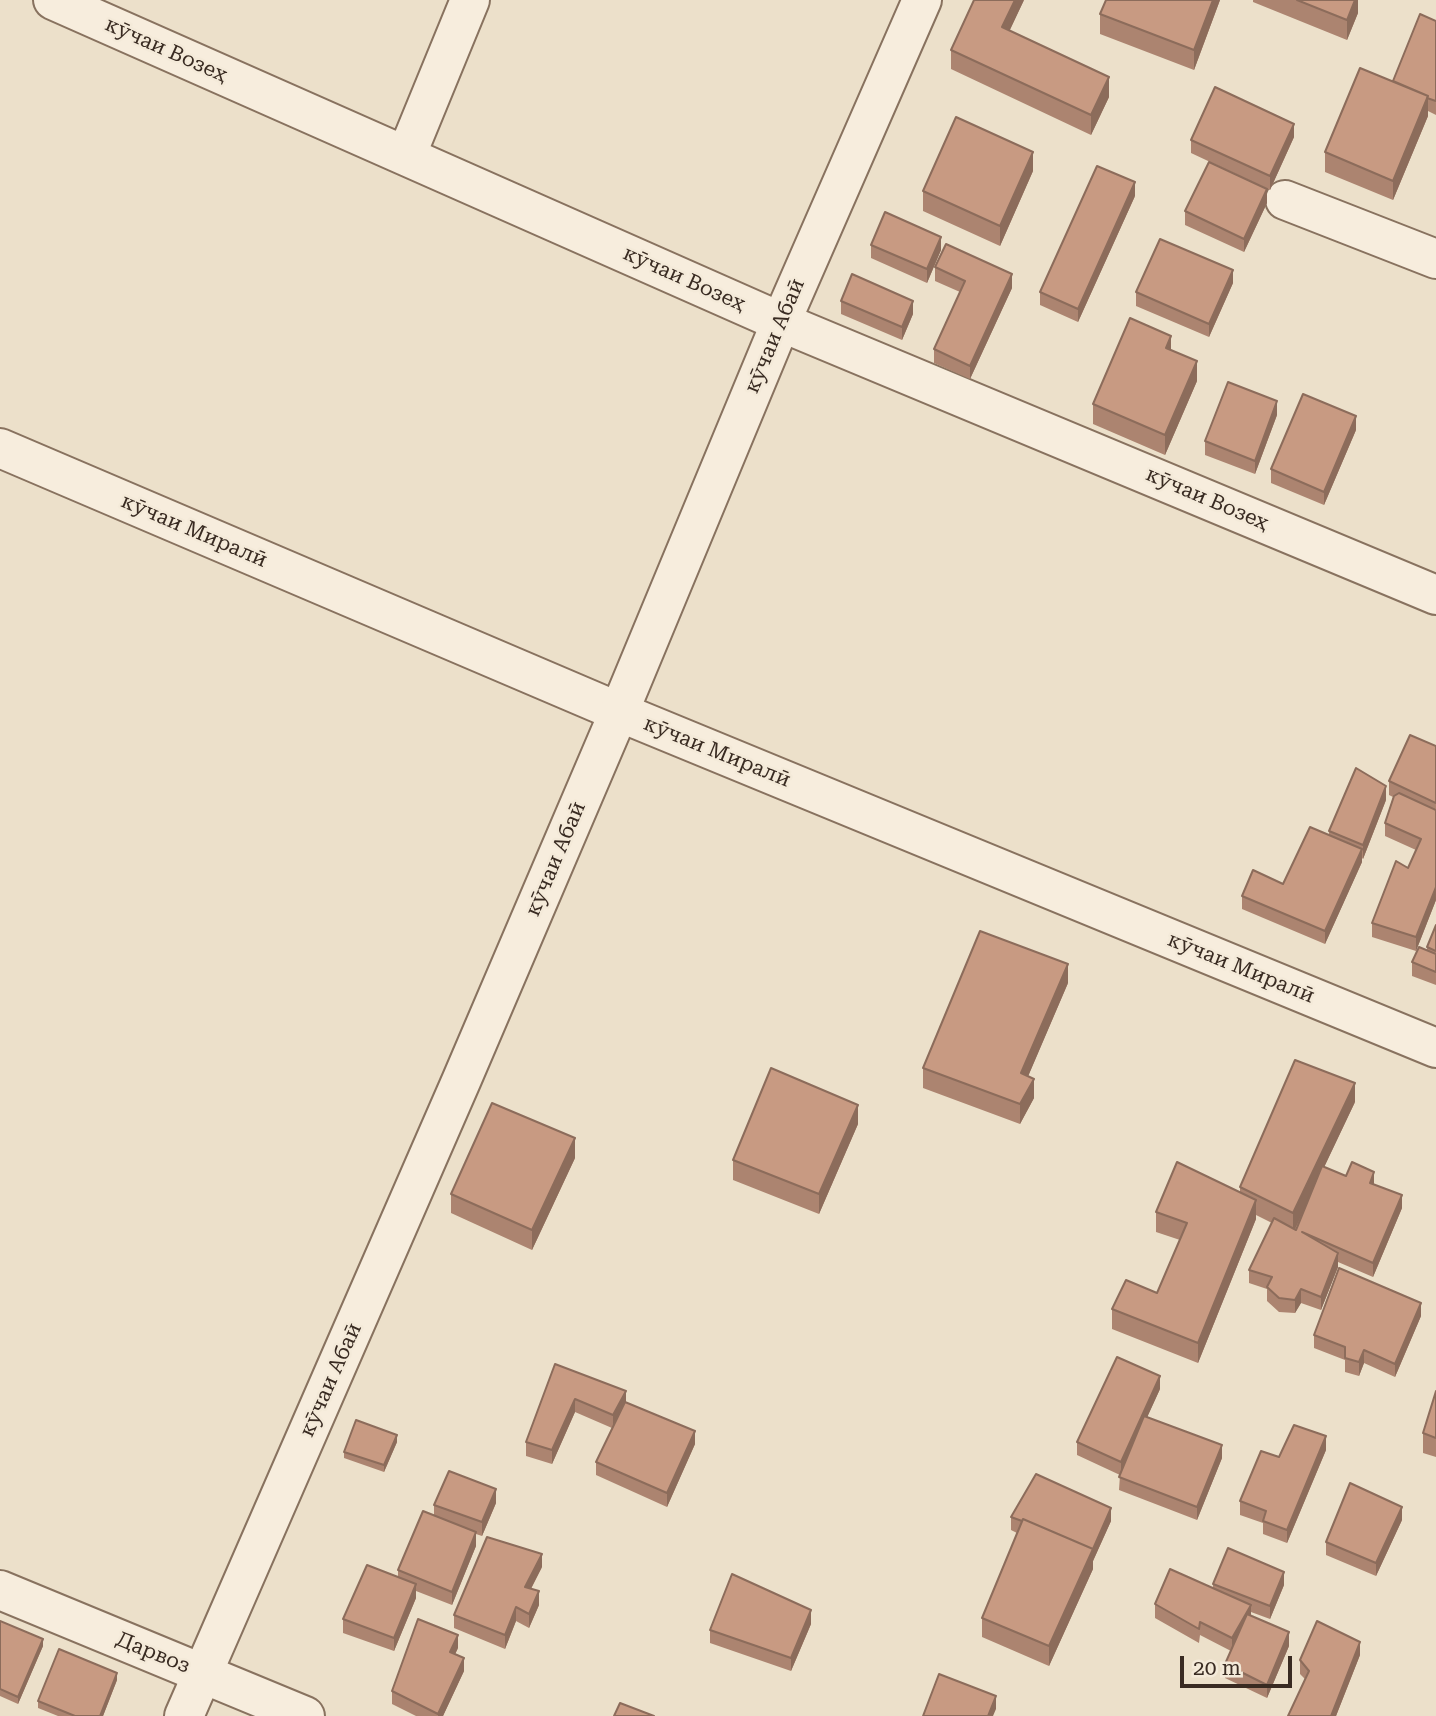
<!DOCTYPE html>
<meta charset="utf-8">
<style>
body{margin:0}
#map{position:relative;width:1436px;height:1716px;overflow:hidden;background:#ece0ca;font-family:"Roboto Serif",serif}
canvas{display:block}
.scale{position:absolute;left:1180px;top:1656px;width:112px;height:32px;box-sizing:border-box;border:4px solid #392b22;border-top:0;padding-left:9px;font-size:21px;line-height:24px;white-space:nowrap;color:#392b22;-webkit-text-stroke:5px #f4ead9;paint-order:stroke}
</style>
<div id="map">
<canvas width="1436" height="1716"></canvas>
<div class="scale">20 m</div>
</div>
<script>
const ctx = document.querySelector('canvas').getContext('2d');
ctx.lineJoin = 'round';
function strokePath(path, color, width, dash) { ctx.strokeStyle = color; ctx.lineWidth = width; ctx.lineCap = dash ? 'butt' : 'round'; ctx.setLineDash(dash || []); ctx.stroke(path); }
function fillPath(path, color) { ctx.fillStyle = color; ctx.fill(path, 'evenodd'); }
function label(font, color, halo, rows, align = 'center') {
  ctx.font = font + ' "Roboto Serif",serif'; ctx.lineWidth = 5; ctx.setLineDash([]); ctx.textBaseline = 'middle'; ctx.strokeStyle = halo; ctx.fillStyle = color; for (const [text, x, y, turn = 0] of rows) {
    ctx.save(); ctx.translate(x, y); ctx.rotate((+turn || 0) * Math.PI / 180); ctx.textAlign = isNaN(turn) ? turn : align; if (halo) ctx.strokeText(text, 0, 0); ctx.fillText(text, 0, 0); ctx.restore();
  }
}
const minor = new Path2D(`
 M53,0L781,322L1436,595
 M406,156L470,0
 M1285,200L1436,259
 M0,448L619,712L1436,1048
 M0,1590L305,1716`);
const tertiary = new Path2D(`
 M184,1716L462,1079L619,712L781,322L922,0`);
const wall = new Path2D(`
 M1024,0L1009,31L1109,97L1091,135L951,69V50Z
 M1106,0H1220L1194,70L1100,34V14Z
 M1253,0H1358V13L1347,40L1253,2Z
 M1436,21V115L1428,111V116L1393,200L1325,172V152L1393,81Z
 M1294,137L1270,190L1191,153V140Z
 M1033,171L1000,246L923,211V191Z
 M1135,196L1078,322L1040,305V292Z
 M1267,203L1244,252L1185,225V211Z
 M871,245L941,250L927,283L871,258Z
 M935,267L1012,288L970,379L934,363V349L960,292L935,281Z
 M1233,283L1209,337L1136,306V292Z
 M841,301L913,314L902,340L841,314Z
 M1197,381L1165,455L1093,424V404Z
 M1277,415L1255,474L1205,455V441Z
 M1356,430L1324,505L1271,483V469Z
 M1436,746V900L1416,951L1372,937V923L1408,868L1416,850L1385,836V823L1393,797L1389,795V781Z
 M1386,800L1363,859L1362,858V862L1325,944L1242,909V896L1283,884L1329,835V831Z
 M1436,925V985L1412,976V962L1427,950V947Z
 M1068,983L1028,1076L1034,1098L1020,1124L923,1088V1068Z
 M1355,1102L1324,1167L1346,1176L1374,1184L1402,1208L1373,1277L1338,1262V1267L1321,1310L1301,1303L1295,1313L1279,1312L1267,1301V1289L1249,1283V1270L1272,1223L1256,1215V1219L1198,1363L1112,1329V1309L1157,1293L1180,1240L1156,1232V1212L1240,1192V1187ZM1305,1209L1296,1230H1295Z
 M858,1124L819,1214L733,1180V1160Z
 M575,1158L532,1250L451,1213V1194Z
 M1421,1316L1395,1377L1364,1363L1359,1376L1345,1372V1360L1314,1348V1335Z
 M555,1364L626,1402L695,1444L667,1507L596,1475V1462L612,1428L575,1412L552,1464L526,1456V1442Z
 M1160,1389L1147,1417L1222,1458L1197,1520L1119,1490L1120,1475L1077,1455V1442Z
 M1436,1391V1457L1423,1453V1433Z
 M397,1442L384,1472L344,1458V1452Z
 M1326,1450L1287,1543L1263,1534V1523L1240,1515V1501L1279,1457Z
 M496,1503L482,1536L476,1534V1546L452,1605L416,1591V1598L394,1651L343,1633V1619L398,1577V1570L434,1515V1505Z
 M1011,1517L1111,1521L1093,1561V1569L1049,1666L982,1637V1618L1017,1533L1011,1530Z
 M1402,1520L1376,1576L1326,1555V1542Z
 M542,1567L531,1589L539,1605L529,1628L516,1621L505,1649L454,1628V1615Z
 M1213,1584L1284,1585L1270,1619L1251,1612V1616L1289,1646L1267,1698L1225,1678V1664L1231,1651L1200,1635L1199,1643L1155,1618V1604L1213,1588Z
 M0,1621L43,1646L18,1704L0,1696Z
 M811,1624L791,1671L710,1643V1630Z
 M458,1648L455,1654L464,1671L443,1716H416L392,1704V1691Z
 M1360,1655L1336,1716H1288L1305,1679L1300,1674V1660Z
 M117,1680L103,1716H58L38,1708V1701Z`);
const shadedWall = new Path2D(`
 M1015,0H1024L1002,47V27Z
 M1213,0H1220L1194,70V50Z
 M1355,0H1358V13L1347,40V20Z
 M1109,77V97L1091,135V115Z
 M1428,96V116L1393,200V181Z
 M1294,124V137L1270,190V176Z
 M1033,152V171L1000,246V226Z
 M1135,182V196L1078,322V309Z
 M1267,189V203L1244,252V239Z
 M941,237V250L927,283V269Z
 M1233,270V283L1209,337V324Z
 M1012,274V288L970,379V366Z
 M913,301V314L902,340V327Z
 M1171,336V355L1166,348Z
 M1197,361V381L1165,455V435Z
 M1277,401V415L1255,474V461Z
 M1356,416V430L1324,505V492Z
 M1386,786V800L1363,859V845Z
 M1362,849V862L1325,944V931Z
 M1436,887V900L1416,951V937Z
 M1068,964V983L1021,1093V1073Z
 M1034,1079V1098L1020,1124V1104Z
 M1355,1083V1102L1293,1233V1213Z
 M858,1105V1124L819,1214V1194Z
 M575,1138V1158L532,1250V1230Z
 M1374,1172V1185L1370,1183Z
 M1402,1195V1208L1373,1277V1263Z
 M1256,1200V1219L1198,1363V1343Z
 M1338,1253V1267L1321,1310V1297Z
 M1301,1289V1303L1295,1313V1300Z
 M1421,1303V1316L1395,1377V1364Z
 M1364,1350V1363L1359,1376V1362Z
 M1160,1376V1389L1121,1475V1462Z
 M626,1391V1404L613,1428V1415Z
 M575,1399V1412L552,1464V1450Z
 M695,1431V1444L667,1507V1493Z
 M397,1435V1442L384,1472V1465Z
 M1326,1436V1450L1287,1543V1530Z
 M1222,1445V1458L1197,1520V1507Z
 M496,1489V1503L482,1536V1522Z
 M1402,1507V1520L1376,1576V1563Z
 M1111,1508V1521L1093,1561V1569L1049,1666V1646Z
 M476,1532V1546L452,1605V1592Z
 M542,1554V1567L525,1600V1587Z
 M1284,1572V1585L1270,1619V1606Z
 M416,1584V1598L394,1651V1638Z
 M539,1591V1605L529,1628V1614Z
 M1251,1605V1618L1232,1651V1638Z
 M516,1607V1621L505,1649V1635Z
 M811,1610V1624L791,1671V1658Z
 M1289,1632V1646L1267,1698V1685Z
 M458,1635V1648L450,1665V1652Z
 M43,1639V1646L18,1704V1697Z
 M1360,1642V1655L1336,1716H1331Z
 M464,1658V1671L443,1716H438V1714Z
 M117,1673V1680L103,1716H100Z
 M996,1696V1709L993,1716H988Z`);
const building = new Path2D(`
 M974,0H1015L1002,27L1109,77L1091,115L951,50Z
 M1106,0H1213L1194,50L1100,14Z
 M1297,0H1355L1347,20Z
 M1420,14L1436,21V101L1427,98L1428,96L1393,81Z
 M1360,68L1428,96L1393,181L1325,152Z
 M1215,87L1294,124L1270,176L1191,140Z
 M956,117L1033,152L1000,226L923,191Z
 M1209,162L1267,189L1244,239L1185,211Z
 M1097,166L1135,182L1078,309L1040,292Z
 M885,212L941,237L927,269L871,245Z
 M1160,239L1233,270L1209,324L1136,292Z
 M946,244L1012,274L970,366L934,349L965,281L935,267Z
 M852,274L913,301L902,327L841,301Z
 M1130,318L1171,336L1166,348L1197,361L1165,435L1093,404Z
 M1228,382L1277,401L1255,461L1205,441Z
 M1303,394L1356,416L1324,492L1271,469Z
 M1410,735L1436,746V803L1389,781Z
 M1356,768L1386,786L1363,845L1329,831Z
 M1399,793L1436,810V887L1416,937L1372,923L1396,861L1408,868L1421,839L1385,823L1394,796Z
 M1310,827L1362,849L1325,931L1242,896L1253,870L1283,884Z
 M1436,925V951L1427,947Z
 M980,931L1068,964L1021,1073L1034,1079L1020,1104L923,1068Z
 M1419,947L1436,954V972L1412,962Z
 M1295,1060L1355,1083L1293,1213L1240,1187Z
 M771,1068L858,1105L819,1194L733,1160Z
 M492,1103L575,1138L532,1230L451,1194Z
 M1177,1162L1256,1200L1198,1343L1112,1309L1126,1280L1157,1293L1187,1223L1156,1212Z
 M1352,1162L1374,1172L1370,1183L1402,1195L1373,1263L1302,1232L1338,1253L1321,1297L1301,1289L1295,1300L1279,1298L1267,1287L1272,1277L1249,1270L1274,1218L1296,1230L1322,1166L1346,1176Z
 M1339,1268L1421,1303L1395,1364L1364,1350L1359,1362L1345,1358V1347L1314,1335Z
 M1117,1357L1160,1376L1121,1462L1077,1442Z
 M555,1364L626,1391L613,1415L575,1399L552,1450L526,1442Z
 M1436,1391V1438L1423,1433Z
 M625,1402L695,1431L667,1493L596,1462Z
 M1144,1416L1222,1445L1197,1507L1119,1477Z
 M356,1420L397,1435L384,1465L344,1452Z
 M1294,1425L1326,1436L1287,1530L1263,1521L1266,1511L1240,1501L1261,1451L1279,1457Z
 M449,1471L496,1489L482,1522L434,1505Z
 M1036,1474L1111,1508L1093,1549L1023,1519L1022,1521L1011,1517Z
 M1350,1483L1402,1507L1376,1563L1326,1542Z
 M423,1511L476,1532L452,1592L398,1570Z
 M1023,1519L1093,1549L1049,1646L982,1618Z
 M487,1537L542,1554L525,1587L539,1591L529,1614L516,1607L505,1635L454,1615Z
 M1228,1548L1284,1572L1270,1606L1213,1584Z
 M367,1565L416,1584L394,1638L343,1619Z
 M1170,1569L1251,1605L1232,1638L1200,1622L1199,1629L1155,1604Z
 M732,1574L811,1610L791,1658L710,1630Z
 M1247,1614L1289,1632L1267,1685L1225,1664Z
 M418,1619L458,1635L450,1652L464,1658L438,1714L392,1691Z
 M0,1621L43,1639L18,1697L0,1689Z
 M1317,1621L1360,1642L1331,1716H1288L1309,1671L1300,1660Z
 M59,1649L117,1673L100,1716H75L38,1701Z
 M939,1674L996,1696L988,1716H923Z
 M620,1703L654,1716H614Z`);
const streetNames = [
 ["кӯчаи Возеҳ",166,50,24],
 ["кӯчаи Возеҳ",684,279,24],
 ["кӯчаи Абаӣ",775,336,-67],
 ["кӯчаи Возеҳ",1207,499,23],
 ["кӯчаи Миралӣ",194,531,23],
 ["кӯчаи Миралӣ",717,752,22],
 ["кӯчаи Абаӣ",556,859,-67],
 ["кӯчаи Миралӣ",1241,968,22],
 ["кӯчаи Абаӣ",331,1380,-66],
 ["Дарвоз",153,1653,22]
];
strokePath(minor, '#88725f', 42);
strokePath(tertiary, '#88725f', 42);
strokePath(minor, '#f7eddd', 38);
strokePath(tertiary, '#f7eddd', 38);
fillPath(wall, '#ac8470');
fillPath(shadedWall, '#8c6c5b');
fillPath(building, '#c89a82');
strokePath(building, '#8c6c5b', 2);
label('21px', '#392b22', '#f4ead9', streetNames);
</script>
